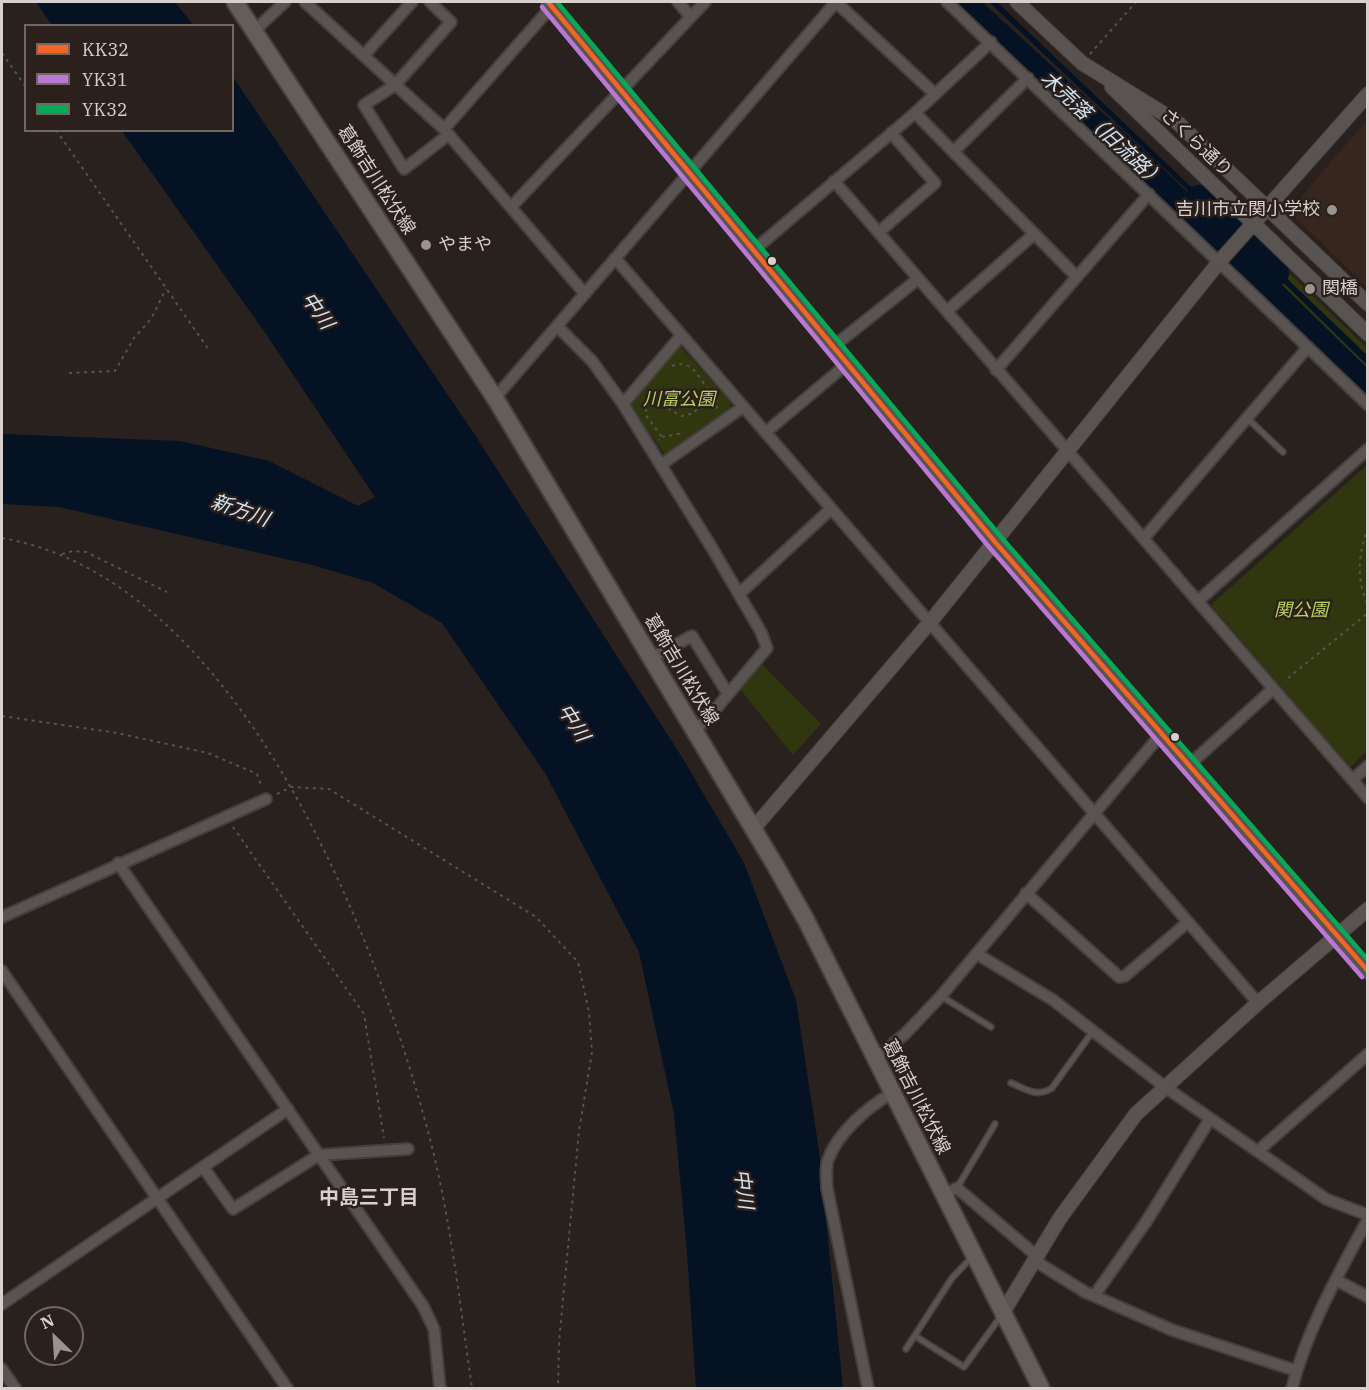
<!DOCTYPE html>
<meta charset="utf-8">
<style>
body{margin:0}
#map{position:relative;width:1369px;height:1390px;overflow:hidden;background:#28211e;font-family:"IBM Plex Serif",serif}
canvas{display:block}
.frame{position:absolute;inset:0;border:3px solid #d8d0cc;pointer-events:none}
.legend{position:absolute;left:24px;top:24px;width:210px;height:108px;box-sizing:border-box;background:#2b201b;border:2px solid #706662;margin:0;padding:8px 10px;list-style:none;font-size:18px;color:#d8d0cc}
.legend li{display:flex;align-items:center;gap:12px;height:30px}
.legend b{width:30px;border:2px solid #706662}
.north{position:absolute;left:24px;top:1306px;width:60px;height:60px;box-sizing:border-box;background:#2b201b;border:2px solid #706662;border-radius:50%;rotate:335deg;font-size:16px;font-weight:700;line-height:24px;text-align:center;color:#d8d0cc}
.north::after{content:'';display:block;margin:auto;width:21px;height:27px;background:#9a938f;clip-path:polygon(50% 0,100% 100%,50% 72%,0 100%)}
</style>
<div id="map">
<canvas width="1369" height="1390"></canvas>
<div class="frame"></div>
<ul class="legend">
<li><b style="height:8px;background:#f26522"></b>KK32</li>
<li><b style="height:8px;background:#ba77d6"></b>YK31</li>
<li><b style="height:8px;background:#06aa56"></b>YK32</li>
</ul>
<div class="north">N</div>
</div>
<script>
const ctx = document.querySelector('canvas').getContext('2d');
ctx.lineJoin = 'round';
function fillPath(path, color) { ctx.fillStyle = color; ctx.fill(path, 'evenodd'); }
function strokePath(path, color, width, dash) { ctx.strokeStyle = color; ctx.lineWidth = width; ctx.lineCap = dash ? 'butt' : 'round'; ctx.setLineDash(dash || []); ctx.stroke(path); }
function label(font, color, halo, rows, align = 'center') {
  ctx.font = font + ' "IBM Plex Serif","Noto Sans JP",serif'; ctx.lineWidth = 5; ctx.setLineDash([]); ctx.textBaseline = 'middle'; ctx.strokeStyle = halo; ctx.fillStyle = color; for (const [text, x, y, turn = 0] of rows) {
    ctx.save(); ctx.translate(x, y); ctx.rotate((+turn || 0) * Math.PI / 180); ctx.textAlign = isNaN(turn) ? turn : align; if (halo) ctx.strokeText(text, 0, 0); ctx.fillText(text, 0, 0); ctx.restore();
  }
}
const built = new Path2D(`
 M1367,120V287L1296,218V203Z`);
const green = new Path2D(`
 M1259,244L1367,348V397L1236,269Z
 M676,347H681L730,402V409L666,456L630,406V402Z
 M1367,465V751L1350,767L1211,605Z
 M762,664L821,724L793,755L740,689Z`);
const water = new Path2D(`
 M36,2H175L193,25H52Z
 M989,2H997L1226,220L1223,224Z
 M233,77L473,432L685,762L744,863L796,1000L819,1151L843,1388H696L687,1252L674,1114L639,952L545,773L442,623L373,583L312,565L59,507L2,504V434L180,441L269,461L358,506L375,497L266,334L122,131L232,130Z
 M1255,248L1367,355V365L1251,251Z`);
const river = new Path2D(`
 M963,2L1147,171L1368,387
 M1199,198L1276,273`);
const path = new Path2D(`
 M2,53L26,87
 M1090,54L1136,2
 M56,130L209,350
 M672,366C692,358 699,378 709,391C713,396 715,397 718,403L715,412
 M69,373L115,371L134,338L151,319L166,289
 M649,394L645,414L662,437L659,440
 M649,394H664L669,401L670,410L682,416L694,413L709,392
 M662,437L684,433
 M1368,527C1358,557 1356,577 1368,606
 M2,538C239,579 376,934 430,1139C451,1221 460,1305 472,1388
 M62,554L73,551L86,552L167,592
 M1288,678L1368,613
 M2,716L117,733L208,753L257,774L262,788
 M277,794L291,787L329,789L536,917L578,962L589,1012L592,1052L579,1131L559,1342L558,1388
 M233,827L364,1014L384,1138`);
const service = new Path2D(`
 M1247,418L1283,452
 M941,996L991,1027
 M1011,1083C1026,1089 1037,1098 1052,1088L1093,1031
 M957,1188L995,1124
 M915,1336L964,1367L1001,1316
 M906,1349L952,1278L972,1257`);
const minor = new Path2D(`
 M305,2L444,129L585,294
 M430,2L451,22L395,85L364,105L404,169L448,135
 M678,2L690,16
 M836,2L935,94
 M947,2L1368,405
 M254,31L285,2
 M364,55L412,2
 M915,113L1077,277
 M444,129L552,6
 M954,151L1028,78
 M834,181L1368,798
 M511,207L705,2
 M879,232L935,183L891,133
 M754,250L915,113L991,42
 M615,258L1258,1003
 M947,311L1034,234
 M558,327L592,361L623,404L712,548L761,632L767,648L704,723L693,728
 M834,346L918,279
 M996,370L1149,194
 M495,398L836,2
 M623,404L680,337
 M766,432L848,363
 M662,464L743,407
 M1144,538L1308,347
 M739,594L831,509
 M1198,601L1368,449
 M651,658L692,636L728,694
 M1189,765L1273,689
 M1352,780L1368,766
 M118,863L423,1306L434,1329L440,1388
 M1026,893L1119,977L1125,976L1188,922
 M2,917L266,799
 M977,954L1053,1000L1165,1087L1326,1199L1368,1215
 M2,971L287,1388
 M875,1059L905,1034L941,996L1162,733
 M1258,1151L1368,1054
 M203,1167L233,1209L319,1155L408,1149
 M943,1195L957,1188L1038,1257
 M1035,1261L1085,1292L1172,1330L1297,1371
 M1336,1280L1368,1297
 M1094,1296L1146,1222L1210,1119
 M2,1304L288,1109
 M2,1369L15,1388
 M868,1388L827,1188C827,1179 825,1168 828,1160C837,1133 868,1107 892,1093
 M1292,1388C1307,1329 1339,1273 1368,1219`);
const tertiary = new Path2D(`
 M548,2L995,542L1368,972
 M1017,2L1082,63L1177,122L1368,304
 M1112,87L1368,334
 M753,829L931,621L1220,261L1368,94
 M1002,1314L1060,1218L1136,1114L1258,1003L1368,909`);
const primary = new Path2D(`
 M235,2L495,398L775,865L806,920L1041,1388`);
const bus1 = new Path2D(`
 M548,2L995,542L1368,971`);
const bus2 = new Path2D(`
 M542,7L989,547L1362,977`);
const bus3 = new Path2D(`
 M557,2L1001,537L1368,960`);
const markers = [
 [1332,210,6,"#9a938f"],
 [426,245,6,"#9a938f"],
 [772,261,5,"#d8d0cc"],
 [1310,289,6,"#9a938f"],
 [1175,737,5,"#d8d0cc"]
];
const streetNames = [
 ["さくら通り",1196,143,43],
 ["葛飾吉川松伏線",376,180,57],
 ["葛飾吉川松伏線",681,670,59],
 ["葛飾吉川松伏線",916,1097,63]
];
const poiNames = [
 ["吉川市立関小学校",1320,210,"right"],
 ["やまや",438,245],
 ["関橋",1322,289]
];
const parkNames = [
 ["川富公園",679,400],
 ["関公園",1301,611]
];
const waterNames = [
 ["木売落（旧流路）",1102,130,43],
 ["中川",317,311,55],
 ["新方川",240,511,19],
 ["中川",573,723,57],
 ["中川",743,1189,83]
];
const neighbourhoodNames = [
 ["中島三丁目",369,1198]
];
fillPath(built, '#36261e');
fillPath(green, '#30370e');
fillPath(water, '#041223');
strokePath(river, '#041223', 26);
strokePath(service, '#443e3c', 8);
strokePath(minor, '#443e3c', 14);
strokePath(tertiary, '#443e3c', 16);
strokePath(primary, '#443e3c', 20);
strokePath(path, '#575351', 2, [3, 4.5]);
strokePath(service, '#595452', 5);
strokePath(minor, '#595452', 10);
strokePath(tertiary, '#595452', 14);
strokePath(primary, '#655d58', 16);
strokePath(bus1, '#f26522', 4.5);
strokePath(bus2, '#ba77d6', 4.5);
strokePath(bus3, '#06aa56', 4.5);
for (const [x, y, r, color] of markers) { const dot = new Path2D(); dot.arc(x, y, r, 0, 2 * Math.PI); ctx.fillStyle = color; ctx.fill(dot); strokePath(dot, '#2b201b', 2); }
label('18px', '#d8d0cc', '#2b201b', streetNames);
label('18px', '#d8d0cc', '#2b201b', poiNames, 'left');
label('italic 18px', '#b9d25a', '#2b201b', parkNames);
label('italic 20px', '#d1e3f3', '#2b201b', waterNames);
label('bold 20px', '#d8d0cc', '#2b201b', neighbourhoodNames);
</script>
